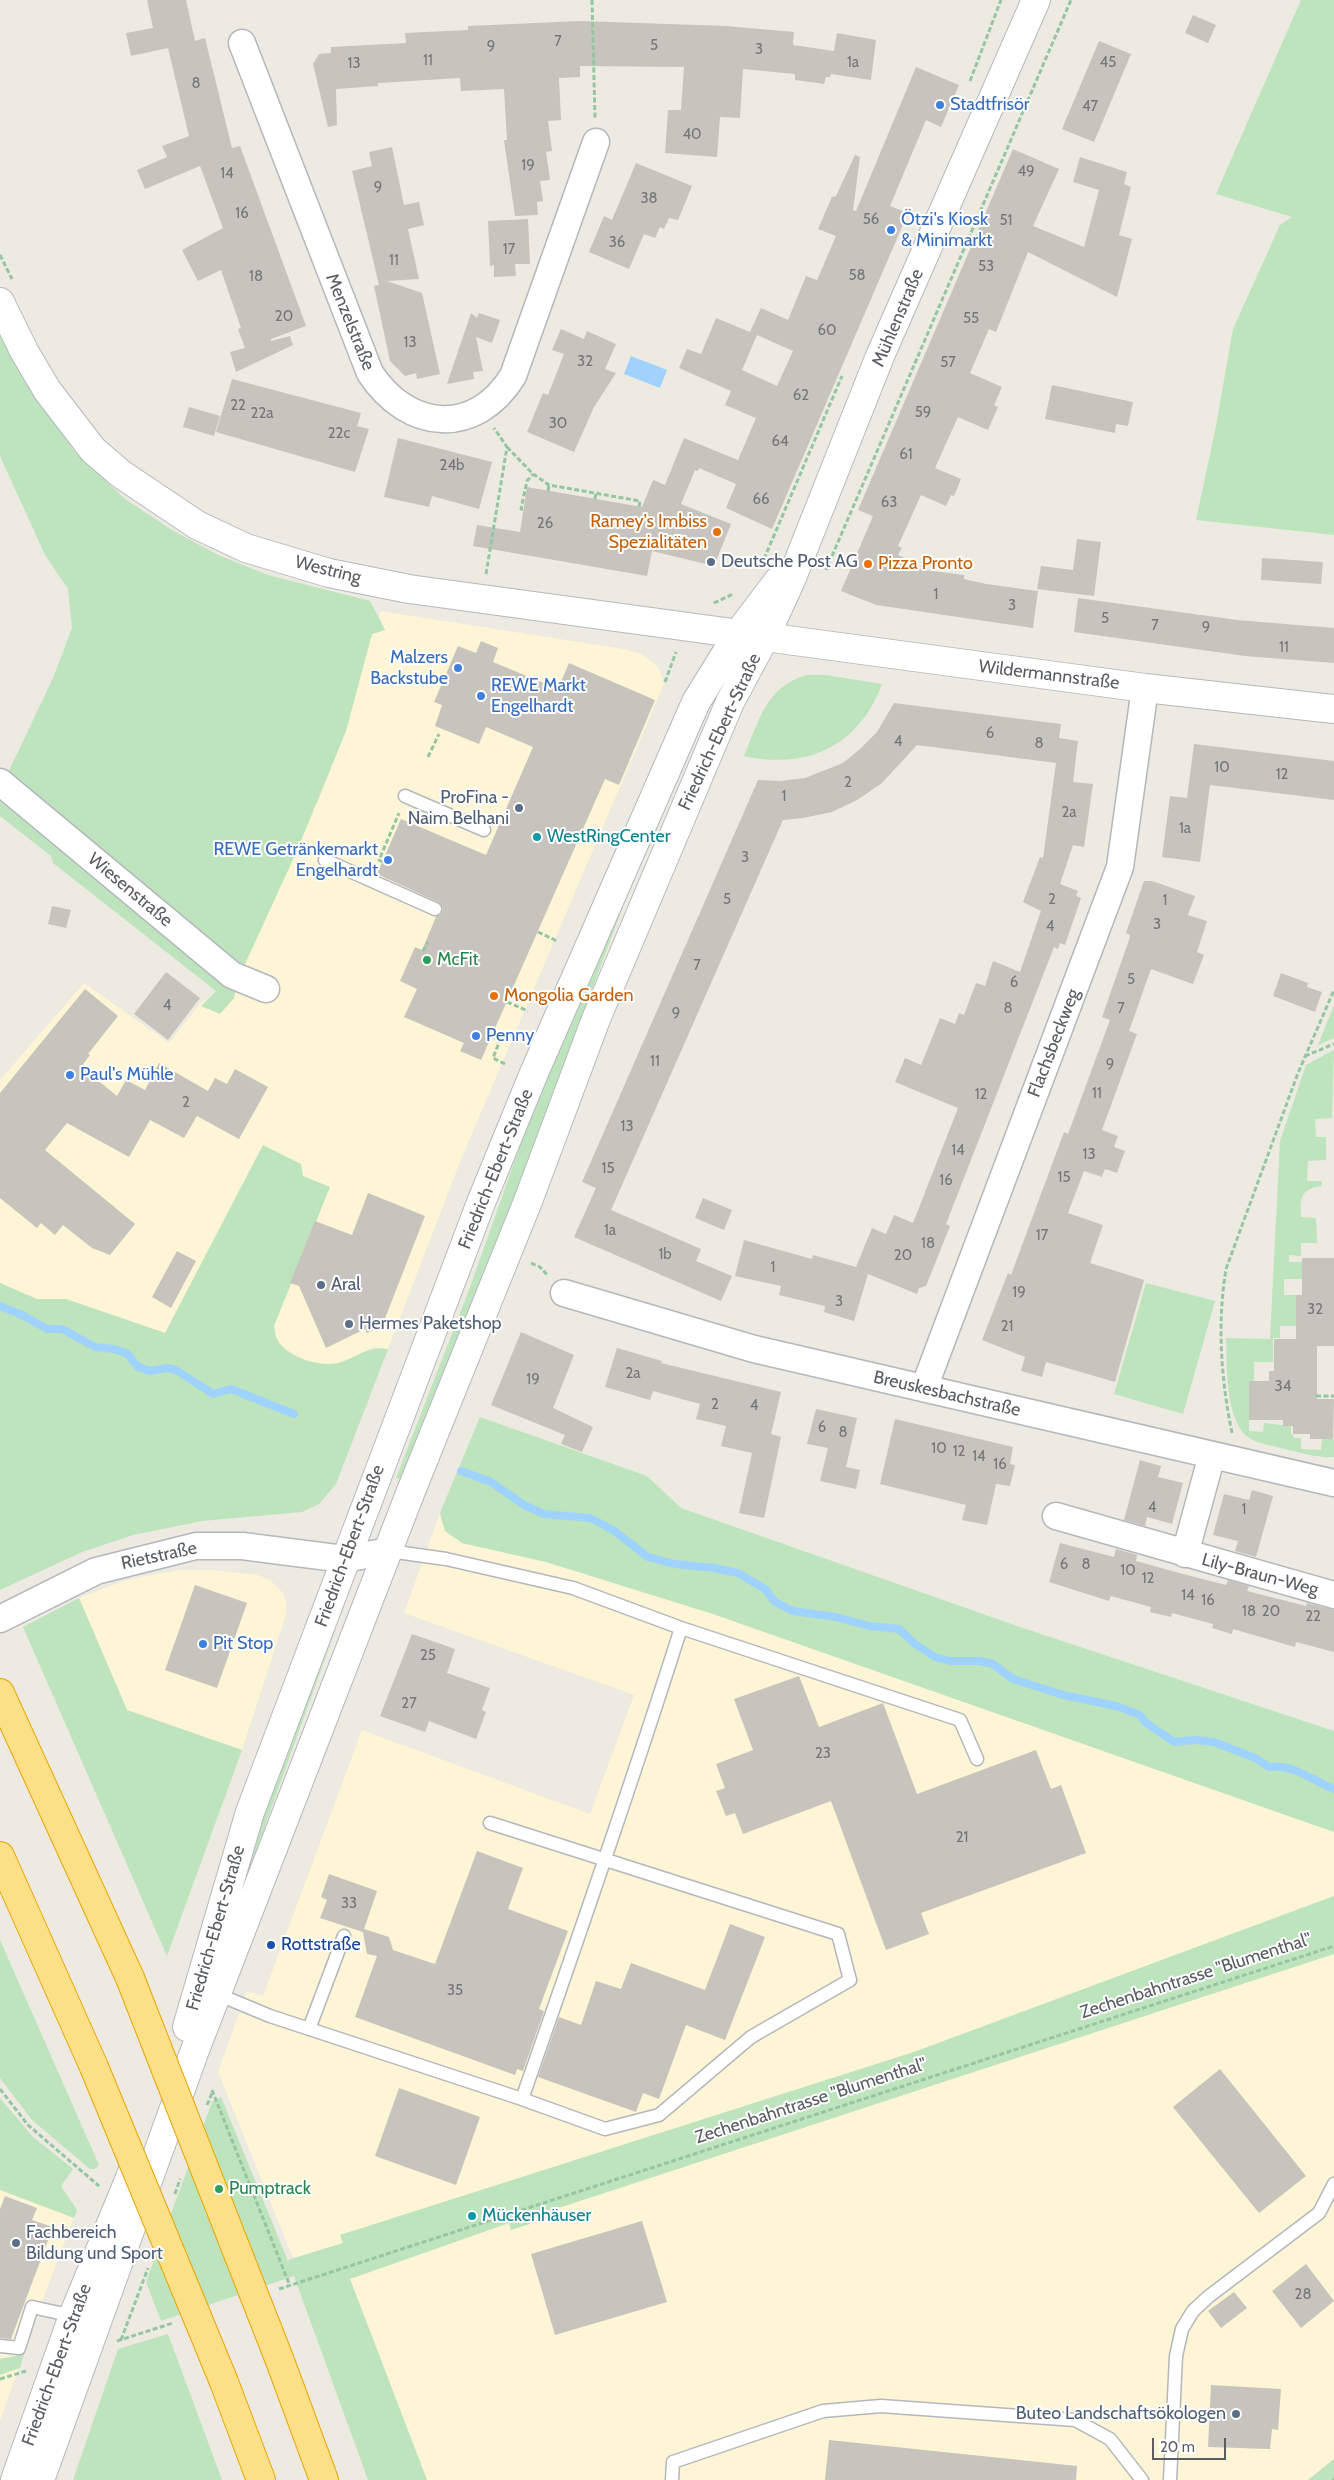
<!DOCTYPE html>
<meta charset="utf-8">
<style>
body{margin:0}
#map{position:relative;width:1334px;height:2480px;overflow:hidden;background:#eceae1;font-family:Cabin,sans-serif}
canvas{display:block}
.scale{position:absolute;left:1152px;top:2438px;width:74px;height:22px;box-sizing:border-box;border:2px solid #595d62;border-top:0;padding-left:6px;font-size:15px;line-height:18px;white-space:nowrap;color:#595d62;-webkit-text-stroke:4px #fff;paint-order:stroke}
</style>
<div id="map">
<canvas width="1334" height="2480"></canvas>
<div class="scale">20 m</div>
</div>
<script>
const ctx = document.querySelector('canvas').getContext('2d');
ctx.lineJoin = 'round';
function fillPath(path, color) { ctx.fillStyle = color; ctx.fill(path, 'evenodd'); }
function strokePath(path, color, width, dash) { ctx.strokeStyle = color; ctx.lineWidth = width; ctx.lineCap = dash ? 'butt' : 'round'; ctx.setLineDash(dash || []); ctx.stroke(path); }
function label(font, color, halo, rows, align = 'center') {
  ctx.font = font + ' Cabin,sans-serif'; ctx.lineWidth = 4; ctx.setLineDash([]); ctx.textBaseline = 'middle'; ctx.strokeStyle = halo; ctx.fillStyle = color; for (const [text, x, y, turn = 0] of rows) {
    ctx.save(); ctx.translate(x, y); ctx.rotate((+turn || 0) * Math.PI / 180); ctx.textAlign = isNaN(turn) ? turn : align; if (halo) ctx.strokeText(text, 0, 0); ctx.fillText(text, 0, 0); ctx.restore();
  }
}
const commercial = new Path2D(`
 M380,611L624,649L641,654L655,664L660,671L664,684L462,1157L388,1349L374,1347L340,1363L325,1364L306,1360L295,1355L282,1347L276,1337L274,1326L315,1220L302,1176L263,1145L165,1333L66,1299H37L0,1283V1080L84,983L169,1043L199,1005L217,991L319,799L346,731L372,634L385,630L379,616Z
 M440,1513L441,1522L462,1543L546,1562L713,1614L1334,1832V1896L914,2052L341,2235L343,2243L293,2258L218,2072L247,1991L263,1996L362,1730L590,1814L634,1695L404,1613Z
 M178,1570H211L258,1575L270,1580L283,1593L287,1604L285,1618L242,1750L127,1710L79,1598L126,1580Z
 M1334,1954V2459L1308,2480H427L350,2279L509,2223L530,2224L528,2218Z
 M0,2179L77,2210L44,2296L0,2421Z`);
const green = new Path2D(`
 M1301,0H1334V535L1196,520L1216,426L1233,329L1280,225L1292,217L1216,194Z
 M0,334L24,377L74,451L125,499L172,530L218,555L268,575L370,601L385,630L372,634L346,731L296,853L240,975L6,777L53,678L72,628L68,589L45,555L0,456Z
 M807,675H826L882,684C859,746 807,770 744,756C759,721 766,686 807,675Z
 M702,709L708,711L625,901L408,1482L396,1478L469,1290L543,1081Z
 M0,791L236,988L234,998L220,1014L201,1006L216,991L53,863L51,856L0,816Z
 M1334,1005V1038L1318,1045Z
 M1334,1050L1332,1118L1315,1119L1316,1137H1326V1160L1308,1161L1307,1181H1322V1186C1300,1189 1300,1198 1301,1217L1316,1218L1317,1243H1301V1256L1289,1255V1262H1302V1279H1284V1295H1296V1326H1280V1338H1273V1362H1254V1381H1249V1431L1263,1432L1264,1423L1291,1426V1434L1293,1435L1294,1438H1301V1449L1321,1450L1322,1439H1334V1457C1317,1458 1302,1453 1285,1449C1273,1446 1258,1444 1248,1437C1225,1420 1227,1365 1226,1338L1270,1339L1280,1141L1306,1065Z
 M263,1145L301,1164L303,1176L330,1187L274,1326C275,1329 275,1334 276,1337C284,1357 322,1369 341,1362C360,1356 366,1346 388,1349L336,1484L319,1504L302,1512L202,1521L133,1535L82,1552L0,1590V1283L37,1299H66L165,1333Z
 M1146,1283L1215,1301L1183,1414L1114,1394Z
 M480,1417L647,1476L681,1508L1023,1628L1334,1731V1832L713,1614L546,1562L462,1543L445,1531L440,1513Z
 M79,1598L127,1710L242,1750L167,1956L23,1627Z
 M334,1626L335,1631L248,1873L244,1875L241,1868Z
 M1334,1896V1954L528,2218L530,2224L511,2230L509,2223L350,2279L427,2480H368L294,2276L161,2321L146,2282L212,2102L221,2097L290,2266L288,2260L343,2243L340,2235L914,2052Z
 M0,1940L99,2165L95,2169H90L32,2120L0,2078Z
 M0,2098L33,2137L73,2169L61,2186L77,2210L74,2218L0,2190Z
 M168,2334L222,2480H73L118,2349Z
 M24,2354L20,2368L0,2375V2359Z
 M1334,2459V2480H1308Z`);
const water = new Path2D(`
 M631,356L667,370L660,388L624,374Z`);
const stream = new Path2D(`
 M0,1306L24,1316L47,1329H62L95,1347L114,1349L128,1354L137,1366L149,1371L167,1368L176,1370L213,1394L231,1389L294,1414
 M461,1471L491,1482L524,1505L544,1514L590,1518L613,1530L648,1557L674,1564L714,1568L738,1573L765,1589L775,1602L793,1611L836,1617L869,1626L899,1629L915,1644L935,1657L950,1661H979L993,1664L1013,1679L1063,1695L1116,1706L1140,1715L1145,1722L1174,1742L1195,1740L1214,1742L1255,1758L1269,1767C1292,1763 1313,1781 1334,1789`);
const building = new Path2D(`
 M147,0H186L195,41L205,38L232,148L240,146L306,326L271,339V341L290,336L293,345L236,372L230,352L245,348L238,329L241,328L221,270L198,281L182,250L223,228L200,166L145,189L137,170L167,157L162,146L189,136L168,48L131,56L126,33L153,28Z
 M1193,15L1216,25L1208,43L1185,33Z
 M580,21L726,26L794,32L793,45L834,51L837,33L876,40L871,80L831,74L830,77H826L824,84L795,80V74L743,69L740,118L720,117L717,157L665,153L668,110H681L684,67L580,66V77L559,78L561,120L548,121L552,151L546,152L550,180L540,181L543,201L537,202L538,215L515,216L504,140H507L504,89L461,91L460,78L378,83V86L336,89L337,125L328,127L313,64L319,54L331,53V47L406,43L405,33L468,30V26Z
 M1099,41L1131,54L1094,142L1062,129Z
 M916,67L959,85L941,127L926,120L890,206L908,213L772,529L726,508L736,484L699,468L698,471L695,470L681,504L731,524L714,566L652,551L647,576L473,546L477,525L520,532L527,487L642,507L653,480L665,485L684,438L738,460L756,418L725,405L731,391L679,368L687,349L701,354L716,318L750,332L761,308L788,320L806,276L817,280L836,236L818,229L832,197L836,196L855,155L860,157L853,210L856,211ZM757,335L793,351L777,386L742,370Z
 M392,147L404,205L419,202L424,225L408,229L419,279L387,281L422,293L440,374L417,379L416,373L405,376L390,361L374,286L379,285L352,171L372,166L369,152Z
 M1013,149L1059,169L1033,226L1084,247L1099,190L1073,182L1080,157L1127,172L1124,184L1131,187L1119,235L1132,239L1117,297L1028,252L996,332L989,329L970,373L1002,387L994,405L998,407L988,430L958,417L935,468L961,479L954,496L951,495L946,506L921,495L898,546L902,548L898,555L913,562L911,568L964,575V579L986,584L1038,591L1033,628L876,605L841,591L873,516L858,510Z
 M636,163L692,186L678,220L669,218L664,229L660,227L655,238L644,234L629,269L589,252L604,216L612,220Z
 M528,219L530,264H515L516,276L494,277V265L490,266L488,221Z
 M471,313L477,318L479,313L500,320L492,343L476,337L483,371L473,372L474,379L447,384Z
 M561,329L584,339L587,331L616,344L605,369L616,373L594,407L574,452L527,432L543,393L548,395L564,354L552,350Z
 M232,379L361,413L357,426L369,429L355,472L216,432Z
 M1052,385L1133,402L1128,426L1116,424L1115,433L1045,419Z
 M189,407L220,416L214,436L183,427Z
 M398,438L492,462L479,509L432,496L429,507L384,497Z
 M1077,539L1101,542L1094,596L1037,589L1041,566L1073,570Z
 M1262,558L1323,562L1321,584L1261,580Z
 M1078,598L1237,620L1334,628V663L1245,656L1074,632Z
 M481,641L498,648L493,662L558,689L569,663L655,700L619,785L605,779L481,1060L460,1051L464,1043L404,1017L417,989L400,981L415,947L422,950L436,917L442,913L443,908L438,902L377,874L401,819L486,855L533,747L486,727L479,744L435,726L442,705L434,702L458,646L476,653Z
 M894,703L1061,724L1059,738L1078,741L1073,782L1093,784L1084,847L1073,845L1060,884L1078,891L1076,896L1081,898L1065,945L1060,943L1058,949L1054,947L946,1224L950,1226L926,1286L919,1288L917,1294L868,1274L854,1321L824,1312L825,1306L779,1295L781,1286L735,1276L744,1240L812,1259L813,1255L856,1267L872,1228L886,1234L894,1215L913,1223L958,1108L895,1082L905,1058L921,1065L940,1018L955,1024L959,1013L964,1015L976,983L985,986L993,961L1020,972L1041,911L1023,902L1040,857L1043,858L1056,763L917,745L882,783L857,800L832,812L803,818L783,820L611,1210L701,1249L696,1261L732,1276L721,1301L574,1237L596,1188L582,1182L758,780L780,781L805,778L843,763L860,749L877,732Z
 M1194,744L1334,761V800L1210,785L1200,862L1162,857L1170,796L1187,798Z
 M1144,881H1152L1195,896L1188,915L1207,921L1197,952L1204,955L1193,984L1151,969L1129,1031L1137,1034L1102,1130L1118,1136L1114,1147L1125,1151L1117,1173L1105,1169L1102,1177L1084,1171L1068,1213L1103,1225L1090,1263L1144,1280L1115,1382L1046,1362L1042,1377L1021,1371L1025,1357L982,1340L1008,1273L1011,1275L1064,1132L1068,1134L1110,1020L1102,1017L1129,940L1130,935L1126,933Z
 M52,906L71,910L66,928L48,924Z
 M166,972L200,998L168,1040L134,1014Z
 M1281,973L1308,983L1307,987L1322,992L1315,1012L1273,996Z
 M85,989L118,1016L88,1054L90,1055L81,1067L117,1096L126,1080L145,1090L159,1063L208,1091L215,1078L227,1084L235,1069L268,1087L239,1139L197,1116L184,1138L150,1120L129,1157L67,1123L45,1150L135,1224L110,1255L92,1248L63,1225L55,1235L41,1223L37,1228L0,1198V1093Z
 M368,1193L425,1216L382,1326L367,1333L365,1329L326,1348L299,1286L290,1283L315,1221L352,1235Z
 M703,1198L732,1210L724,1230L695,1218Z
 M177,1251L196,1261L171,1308L152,1297Z
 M1302,1258H1334V1346H1317V1399H1334L1333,1439H1310V1434H1293V1426H1283V1420H1249V1381H1269V1371H1274V1339H1296V1295H1302Z
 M521,1332L574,1355L553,1408L593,1427L582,1452L561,1444L565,1435L491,1405Z
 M617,1348L662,1361L661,1363L781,1392L771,1434L781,1437L764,1518L739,1513L752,1453L721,1446L726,1426L696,1419L700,1404L653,1391L650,1400L605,1387Z
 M816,1409L857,1418L846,1467L860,1470L856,1489L820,1481L828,1448L807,1444Z
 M895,1419L1013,1447L1010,1464L1015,1465L1010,1486L996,1484L987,1525L962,1520L966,1505L880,1484Z
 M1140,1460L1161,1466L1158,1477L1183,1483L1172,1524L1147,1517L1145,1526L1124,1520Z
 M1252,1490L1273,1496L1256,1557L1235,1551L1238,1541L1213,1535L1224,1494L1249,1500Z
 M1060,1543L1114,1557L1116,1549L1137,1555L1136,1561L1183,1574L1226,1585L1228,1580L1249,1586L1247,1591L1306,1606L1307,1603L1334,1610V1652L1296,1642L1295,1647L1233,1629L1232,1634L1212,1628L1213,1624L1172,1613L1171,1617L1150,1612L1151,1607L1111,1596L1109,1601L1049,1582Z
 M195,1585L247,1603L217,1688L165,1670Z
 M412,1634L455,1649L447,1673L490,1688L482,1710L486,1712L476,1739L429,1721L425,1732L380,1716Z
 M799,1676L819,1727L883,1703L917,1794L1036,1750L1051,1789L1061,1785L1086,1853L921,1913L929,1934L886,1950L831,1801L743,1834L735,1813L726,1816L716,1791L725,1788L716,1764L753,1750L734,1699Z
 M477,1851L523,1868L508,1909L568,1931L539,2009L544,2011L523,2071L517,2069L515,2075L355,2017L377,1956L367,1954L363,1932L320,1918L327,1900L321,1897L329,1874L377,1891L364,1929L389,1937L393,1950L435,1964Z
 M730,1924L765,1937L725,2040L686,2025L659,2099L643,2093L636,2112L538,2077L559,2017L581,2025L596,1981L621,1989L631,1963L705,1990Z
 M1220,2069L1306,2176L1259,2213L1173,2107Z
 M399,2088L480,2117L456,2185L375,2156Z
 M5,2196L37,2208L32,2220L53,2227L11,2339L0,2338V2209Z
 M642,2221L667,2302L555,2335L531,2254Z
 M1306,2264L1334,2301L1301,2328L1272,2291Z
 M1234,2292L1247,2308L1221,2328L1208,2311Z
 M1211,2385L1281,2389L1278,2430L1272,2429L1270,2449L1208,2447Z
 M829,2440L1077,2466L1076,2480H825Z`);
const path = new Path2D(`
 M592,0L595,119
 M970,81L1001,0
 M0,255L12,279
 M507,447L533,474L549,485L640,501L639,507
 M548,491L549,485
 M595,499L596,493
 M523,509H521L527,481L533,474
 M764,559L842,376
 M826,570L1071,0
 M486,574L507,447L494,428
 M714,603L733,594
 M665,682L676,652
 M428,757L439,734
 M383,862L379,860L399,813
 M538,932L557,941
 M423,951L428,942
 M507,1002L528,1011
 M491,1036L500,1040L493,1058L505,1064
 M1305,1056L1334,1044
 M531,1263L540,1267L548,1276
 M1316,1396H1334
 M1232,1433C1221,1379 1217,1324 1226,1269L1298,1073L1334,990
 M0,2089L28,2125L99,2186
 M212,2090L290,2286
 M207,2105L213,2091
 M175,2194L180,2179
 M279,2289L1334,1946
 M121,2340L148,2268
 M117,2341L173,2323
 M0,2379L26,2371
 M1333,2480L1334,2479`);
const service = new Path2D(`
 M405,796L484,830
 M325,860L435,909
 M389,1551L446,1559L573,1588L681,1628L960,1720L977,1759
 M490,1823L838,1934L850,1980L751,2037L659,2115L605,2129L522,2099C577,1942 631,1786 681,1628
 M217,1994L270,2016L522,2099
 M309,2029L344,1936
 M0,2346L19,2348L32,2307L73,2316
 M672,2480L673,2462L823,2411L881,2406L1075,2420L1110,2439L1142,2480
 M1170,2480L1176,2356L1182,2329L1193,2311L1208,2297L1319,2213L1334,2184`);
const minor = new Path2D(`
 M242,43L370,373C408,431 475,437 513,376L596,142
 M0,782L232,975L266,989
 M564,1293L754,1349L1334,1483
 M924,1388L1120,867L1145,688
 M1056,1516L1334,1595
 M1185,1554L1212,1455
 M0,1619L96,1571L196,1546H242L344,1559L389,1551`);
const tertiary = new Path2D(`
 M765,637L1145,688L1334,709`);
const secondary = new Path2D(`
 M0,302L24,351L47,390L93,450L121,474L197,525L246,548L329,573L409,589L755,636
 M187,2027L250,1812L482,1200L534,1073L696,702L738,634L778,581
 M15,2480L73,2316L136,2163
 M40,2480L195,2050L411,1491L528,1201L596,1019L730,702L765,637L791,580L880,356L1036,0`);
const motorway = new Path2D(`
 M0,1693L130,1978
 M0,1856L94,2067
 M280,2361L324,2480
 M224,2382L261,2480`);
const motorwayBridge = new Path2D(`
 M130,1978L280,2361
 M94,2067L224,2382`);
const markers = [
 [940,105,5,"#3f7fe0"],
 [891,230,5,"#3f7fe0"],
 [717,532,5,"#e8710a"],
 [711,562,5,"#5c6f8a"],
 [868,564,5,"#e8710a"],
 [458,668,5,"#3f7fe0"],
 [481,696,5,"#3f7fe0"],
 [519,808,5,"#5c6f8a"],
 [537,837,5,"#0f9aa8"],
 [388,860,5,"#3f7fe0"],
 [427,960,5,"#2e9e5b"],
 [494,996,5,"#e8710a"],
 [476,1036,5,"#3f7fe0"],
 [70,1075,5,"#3f7fe0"],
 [321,1285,5,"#5c6f8a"],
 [349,1324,5,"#5c6f8a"],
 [203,1644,5,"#3f7fe0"],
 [271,1945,5,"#1a4fb4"],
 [219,2189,5,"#2e9e5b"],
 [472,2216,5,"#0f9aa8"],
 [16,2243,5,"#5c6f8a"],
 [1236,2414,5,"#5c6f8a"]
];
const numberNames = [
 ["7",558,42],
 ["5",654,46],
 ["9",491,47],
 ["3",759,50],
 ["11",428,61],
 ["1a",853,63],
 ["45",1108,63],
 ["13",354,64],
 ["8",196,84],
 ["47",1090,107],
 ["40",692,135],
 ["19",528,166],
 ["49",1026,172],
 ["14",227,174],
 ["9",378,188],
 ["38",649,199],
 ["16",242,214],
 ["56",871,220],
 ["51",1006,221],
 ["36",617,243],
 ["17",509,250],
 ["11",394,261],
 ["53",986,267],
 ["58",857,276],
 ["18",256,277],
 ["20",284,317],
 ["55",971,319],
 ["60",827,331],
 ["13",410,343],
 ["32",585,362],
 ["57",948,363],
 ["62",801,396],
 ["22",238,406],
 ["59",923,413],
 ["22a",262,414],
 ["30",558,424],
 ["22c",339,434],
 ["64",780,442],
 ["61",906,455],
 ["24b",452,466],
 ["66",761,500],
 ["63",889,503],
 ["26",545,524],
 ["1",936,595],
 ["3",1012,606],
 ["5",1105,619],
 ["7",1155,626],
 ["9",1206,628],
 ["11",1284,648],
 ["6",990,734],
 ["4",898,742],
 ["8",1039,744],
 ["10",1222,768],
 ["12",1282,775],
 ["2",848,783],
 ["1",784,797],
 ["2a",1069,813],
 ["1a",1185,829],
 ["3",745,858],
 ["5",727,900],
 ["2",1052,900],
 ["1",1165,901],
 ["3",1157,925],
 ["4",1050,927],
 ["7",697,966],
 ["5",1131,980],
 ["6",1014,983],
 ["4",167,1006],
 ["8",1008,1009],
 ["7",1121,1009],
 ["9",676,1014],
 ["11",655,1062],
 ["9",1110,1065],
 ["11",1097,1094],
 ["12",981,1095],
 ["2",186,1103],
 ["13",627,1127],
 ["14",958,1151],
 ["13",1089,1155],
 ["15",608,1169],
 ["15",1064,1178],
 ["16",946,1181],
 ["1a",610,1231],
 ["17",1042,1236],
 ["18",928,1244],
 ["1b",665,1255],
 ["20",903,1256],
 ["1",773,1268],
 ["19",1019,1293],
 ["3",839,1302],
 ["32",1315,1310],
 ["21",1007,1327],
 ["2a",633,1374],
 ["19",533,1380],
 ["34",1283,1387],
 ["2",715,1405],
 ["4",754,1406],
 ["6",822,1428],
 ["8",843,1433],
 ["10",939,1449],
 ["12",959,1452],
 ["14",979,1457],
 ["16",1000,1465],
 ["4",1152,1508],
 ["1",1244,1510],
 ["6",1064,1565],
 ["8",1086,1565],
 ["10",1128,1571],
 ["12",1148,1579],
 ["14",1188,1596],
 ["16",1208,1601],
 ["18",1249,1612],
 ["20",1271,1612],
 ["22",1313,1617],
 ["25",428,1656],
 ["27",409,1704],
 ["23",823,1754],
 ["21",962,1838],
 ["33",349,1904],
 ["35",455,1991],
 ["28",1303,2295]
];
const shopNames = [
 ["Stadtfrisör",950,105],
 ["Ötzi's Kiosk",901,220],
 ["& Minimarkt",901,241],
 ["Malzers",448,658,"right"],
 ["Backstube",448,679,"right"],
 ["REWE Markt",491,686],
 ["Engelhardt",491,707],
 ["REWE Getränkemarkt",378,850,"right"],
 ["Engelhardt",378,871,"right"],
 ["Penny",486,1036],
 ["Paul's Mühle",80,1075],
 ["Pit Stop",213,1644]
];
const streetNames = [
 ["Mühlenstraße",898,318,-67],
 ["Menzelstraße",350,322,68],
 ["Westring",328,570,14],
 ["Wildermannstraße",1049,675,7],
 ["Friedrich-Ebert-Straße",720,732,-65],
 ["Wiesenstraße",130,890,40],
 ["Flachsbeckweg",1054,1043,-69],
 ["Friedrich-Ebert-Straße",496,1169,-68],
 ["Breuskesbachstraße",947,1394,13],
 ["Friedrich-Ebert-Straße",350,1546,-70],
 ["Rietstraße",159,1556,-12],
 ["Lily-Braun-Weg",1260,1575,15],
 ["Friedrich-Ebert-Straße",216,1928,-74],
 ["Zechenbahntrasse \"Blumenthal\"",1196,1976,-18],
 ["Zechenbahntrasse \"Blumenthal\"",811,2101,-18],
 ["Friedrich-Ebert-Straße",57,2365,-70]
];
const foodNames = [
 ["Ramey's Imbiss",707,522,"right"],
 ["Spezialitäten",707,543,"right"],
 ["Pizza Pronto",878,564],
 ["Mongolia Garden",504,996]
];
const serviceNames = [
 ["Deutsche Post AG",721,562],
 ["ProFina -",509,798,"right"],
 ["Naim Belhani",509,819,"right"],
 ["Aral",331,1285],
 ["Hermes Paketshop",359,1324],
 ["Fachbereich",26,2233],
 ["Bildung und Sport",26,2254],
 ["Buteo Landschaftsökologen",1226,2414,"right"]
];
const cultureNames = [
 ["WestRingCenter",547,837],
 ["Mückenhäuser",482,2216]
];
const leisureNames = [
 ["McFit",437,960],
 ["Pumptrack",229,2189]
];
const transitNames = [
 ["Rottstraße",281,1945]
];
fillPath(commercial, '#fdf5d5');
fillPath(green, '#bde4bd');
fillPath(water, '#9fd3fe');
strokePath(stream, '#9fd3fe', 8);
fillPath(building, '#c7c4be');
strokePath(service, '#b4b7bc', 15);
strokePath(minor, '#b4b7bc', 29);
strokePath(tertiary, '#b4b7bc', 30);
strokePath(secondary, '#b5b8be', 30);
strokePath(motorway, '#eba602', 30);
strokePath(path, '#96c5a4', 3, [5, 2.5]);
strokePath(service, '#fff', 12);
strokePath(minor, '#fff', 26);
strokePath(tertiary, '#fff', 28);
strokePath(secondary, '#fff', 28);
strokePath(motorway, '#fce088', 28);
strokePath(motorwayBridge, '#eba602', 30, []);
strokePath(motorwayBridge, '#fce088', 28);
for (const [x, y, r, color] of markers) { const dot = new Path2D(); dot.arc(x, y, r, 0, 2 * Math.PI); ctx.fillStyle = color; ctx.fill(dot); strokePath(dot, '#fff', 2); }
label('15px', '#747779', null, numberNames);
label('18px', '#366cbe', '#fff', shopNames, 'left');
label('18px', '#595d62', '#fff', streetNames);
label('18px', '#c56008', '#fff', foodNames, 'left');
label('18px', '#4e5e75', '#fff', serviceNames, 'left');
label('18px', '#0d838f', '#fff', cultureNames, 'left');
label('18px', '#27864d', '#fff', leisureNames, 'left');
label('18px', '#164399', '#fff', transitNames, 'left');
</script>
